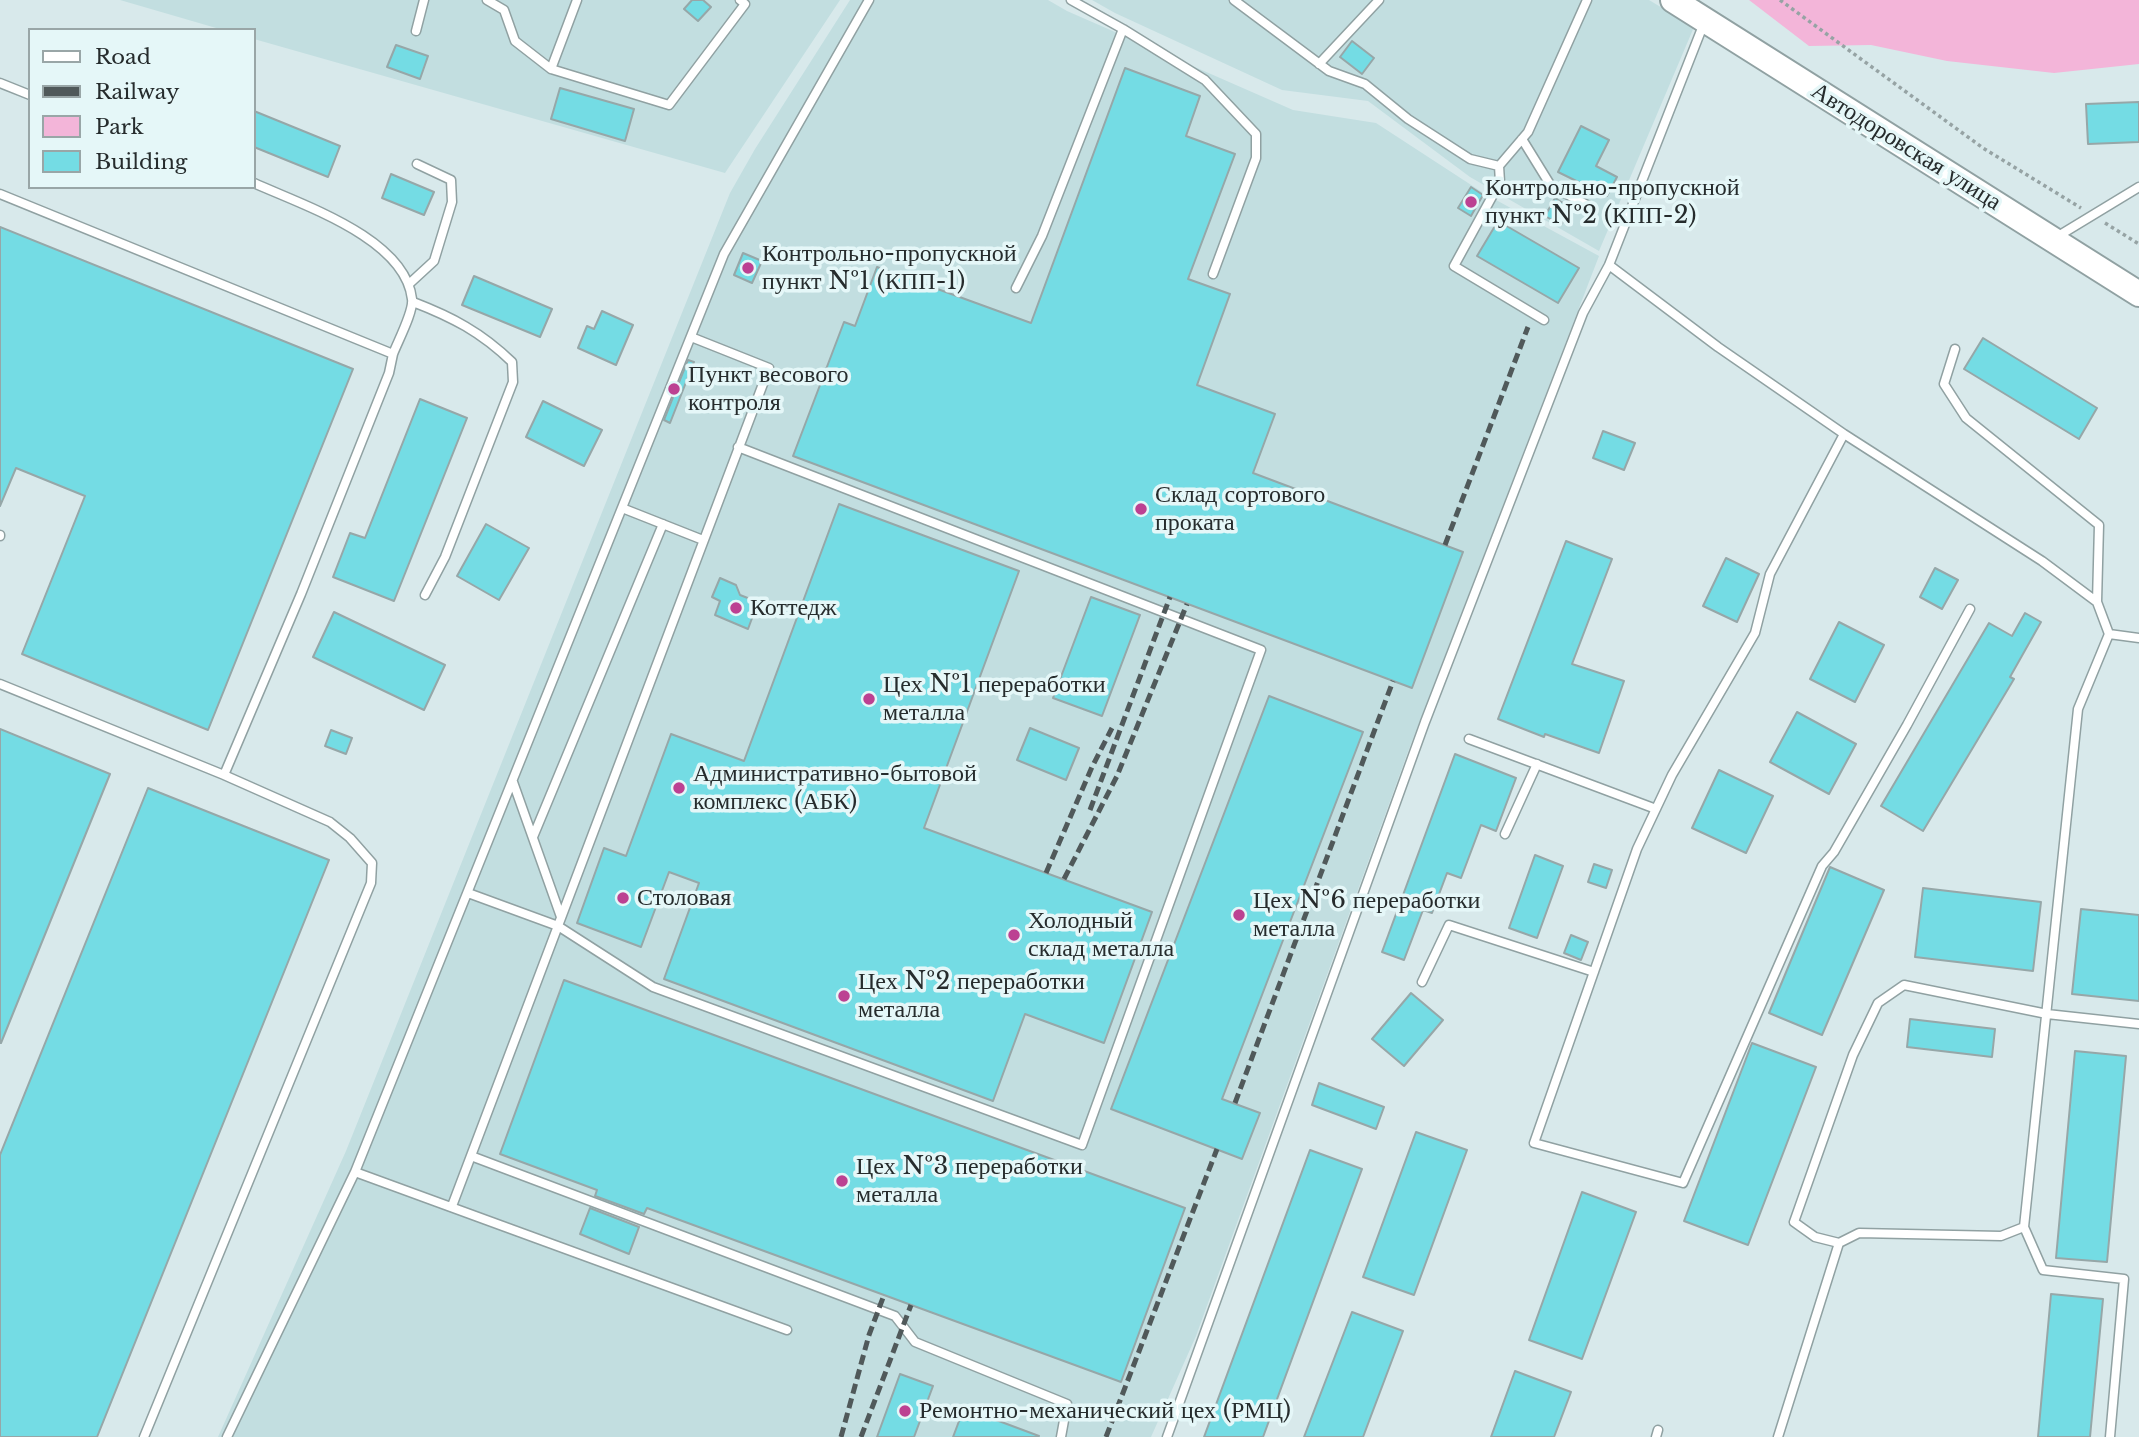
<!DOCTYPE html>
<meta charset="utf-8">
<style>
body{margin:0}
#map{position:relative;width:2139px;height:1437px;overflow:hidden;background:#d8e9eb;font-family:"Libre Baskerville",serif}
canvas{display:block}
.legend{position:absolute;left:28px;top:28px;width:228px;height:161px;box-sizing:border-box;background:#e5f7f8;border:2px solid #99a6a7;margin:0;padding:9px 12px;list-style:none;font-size:21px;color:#262c2d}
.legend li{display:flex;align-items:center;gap:14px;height:35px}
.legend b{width:35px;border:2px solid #99a6a7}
</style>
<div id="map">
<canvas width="2139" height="1437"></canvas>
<ul class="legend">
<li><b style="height:9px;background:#fff"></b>Road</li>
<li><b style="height:9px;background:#50595a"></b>Railway</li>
<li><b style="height:19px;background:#f3b5d9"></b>Park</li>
<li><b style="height:19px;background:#74dce4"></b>Building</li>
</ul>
</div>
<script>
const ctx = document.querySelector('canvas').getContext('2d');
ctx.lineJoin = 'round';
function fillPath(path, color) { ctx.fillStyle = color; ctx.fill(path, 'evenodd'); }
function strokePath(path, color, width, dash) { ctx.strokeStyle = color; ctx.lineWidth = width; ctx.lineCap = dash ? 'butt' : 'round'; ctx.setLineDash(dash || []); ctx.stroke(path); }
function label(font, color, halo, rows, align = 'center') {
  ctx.font = font + ' "Libre Baskerville",serif'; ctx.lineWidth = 7; ctx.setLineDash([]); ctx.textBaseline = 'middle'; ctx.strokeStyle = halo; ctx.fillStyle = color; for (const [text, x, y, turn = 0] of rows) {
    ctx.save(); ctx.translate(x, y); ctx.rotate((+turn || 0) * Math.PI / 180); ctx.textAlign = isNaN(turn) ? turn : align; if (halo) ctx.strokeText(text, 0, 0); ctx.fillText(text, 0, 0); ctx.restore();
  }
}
const built = new Path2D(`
 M120,0H840L725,173L254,39V30H223Z
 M850,0H1048L1067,11L1293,110L1376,123L1485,194L1599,256L1409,749L1196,1336L1151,1437H218L346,1151L730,193L755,149Z
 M1092,0H1649L1694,27L1599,251L1470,177L1368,101L1282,90L1115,13Z`);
const green = new Path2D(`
 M1749,0H2139V64L2054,73L1947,61L1871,45L1809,46Z`);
const building = new Path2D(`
 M692,0H703L711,7L698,21L684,9Z
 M1352,41L1374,58L1362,74L1340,57Z
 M396,45L428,56L420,79L387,67Z
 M1125,68L1200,96L1186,136L1235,154L1188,279L1230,294L1197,385L1275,414L1253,473L1463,552L1412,688L793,456L844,322L855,326L877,267L1031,323Z
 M560,88L634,109L625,141L551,119Z
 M2139,102V142L2088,144L2086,104Z
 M254,111L340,146L328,177L254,147Z
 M1581,126L1609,140L1596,166L1617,177L1607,196L1558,172Z
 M391,174L434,192L424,215L382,198Z
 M1471,187L1483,195L1471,216L1458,208Z
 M1555,198L1571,208L1561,225L1545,216Z
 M1498,221L1579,268L1558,303L1477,256Z
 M0,227L353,369L208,730L22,654L85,496L16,468L0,506Z
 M743,253L762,261L752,283L734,275Z
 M474,276L552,309L540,337L462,305Z
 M602,311L633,325L616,365L578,348L587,326L594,329Z
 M1983,338L2097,408L2079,439L1964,369Z
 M688,360L694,362L670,423L664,420Z
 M420,399L467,418L394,601L333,577L350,533L365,538Z
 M543,401L602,430L584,466L526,437Z
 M1603,431L1635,443L1624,470L1593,458Z
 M839,504L1019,571L924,828L1152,912L1104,1043L1025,1014L993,1101L664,979L699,883L669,872L641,947L577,923L604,848L626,856L671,734L744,761Z
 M486,524L529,548L499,600L457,576Z
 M1566,541L1612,559L1572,664L1624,681L1599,753L1545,734L1544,737L1498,719Z
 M1726,558L1759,574L1737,622L1703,606Z
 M1935,568L1958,580L1942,609L1920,597Z
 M720,578L736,585L740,595L758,602L748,629L715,615L720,601L712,597Z
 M1091,597L1140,615L1102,716L1053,698Z
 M334,612L445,665L424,710L313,657Z
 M2025,613L2041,622L2010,677L2014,679L1923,831L1881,806L1989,623L2012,636Z
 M1839,622L1884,645L1855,702L1810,679Z
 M1269,696L1363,732L1222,1099L1260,1113L1242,1159L1111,1109Z
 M1797,712L1856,744L1829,794L1770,762Z
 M1030,728L1079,748L1066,780L1017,760Z
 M0,729L110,774L1,1043H0Z
 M331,730L352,738L346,754L325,746Z
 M1455,754L1516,778L1496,831L1481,825L1461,878L1447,873L1432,913L1423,910L1404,960L1382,952Z
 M1719,770L1773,796L1746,853L1692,828Z
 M148,788L329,860L97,1437H0V1155Z
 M1535,855L1563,866L1537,938L1509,928Z
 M1594,864L1612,870L1606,888L1588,882Z
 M1830,867L1884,890L1822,1035L1769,1013Z
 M1923,888L2041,902L2033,971L1915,957Z
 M2081,909L2139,915V1001L2072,994Z
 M1571,935L1588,942L1581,960L1564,953Z
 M564,980L1185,1208L1121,1382L647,1208L644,1214L595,1196L597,1190L500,1154Z
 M1411,993L1443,1020L1404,1066L1372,1039Z
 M1910,1019L1995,1029L1992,1057L1907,1047Z
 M1752,1043L1816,1067L1748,1245L1684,1221Z
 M2075,1051L2126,1056L2107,1262L2056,1258Z
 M1319,1083L1384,1107L1376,1129L1312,1105Z
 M1416,1132L1467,1150L1414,1295L1363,1277Z
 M1310,1150L1362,1169L1263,1437H1204Z
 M1582,1192L1636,1212L1582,1359L1529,1340Z
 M590,1208L639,1227L629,1254L580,1234Z
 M2051,1294L2103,1299L2090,1437H2038Z
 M1352,1312L1403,1331L1363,1437H1304Z
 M1515,1371L1571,1392L1554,1437H1491Z
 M900,1374L933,1386L914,1437H877Z
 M964,1408L1039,1436L1038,1437H953Z`);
const path = new Path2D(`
 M1780,0L1983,148L2081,208
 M2105,223L2139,244`);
const service = new Path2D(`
 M487,0L504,10L515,41L551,69
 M577,0L551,69L669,105L745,4L740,0
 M1234,0L1329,71L1365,84L1408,119L1470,159L1499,166L1528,132L1587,0
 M1123,29L1205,80L1256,134V158L1213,274
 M416,31L424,0
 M1319,64L1379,0
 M0,83L30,95
 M1522,139L1551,186L1591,207
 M1499,166L1500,182L1454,266L1544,320
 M0,194L393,354C398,341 414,311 412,299C405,238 302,205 254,183
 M2055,238L2139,187
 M1609,265L1718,347L1844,434L2042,561L2097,602L2109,634
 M409,284L434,261L452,202L451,180L417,164
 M1016,288L1042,236L1123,29L1071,0
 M413,302C452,317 481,332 512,362L513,382L445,557L425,595
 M1955,349L1944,384L1966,418L2099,525L2097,602
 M1844,434L1770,574L1755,633L1672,775L1637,849L1534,1143L1683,1183L1822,866L1834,852L1907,725L1970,609
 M622,508L703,540
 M0,536V535
 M0,684L224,775L301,594L389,373L393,354
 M1469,739L1656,809
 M513,782L561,917
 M1505,834L1537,764
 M533,837L663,524
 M468,893L558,926L653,987L1082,1145L1261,650L738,447
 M1422,982L1449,925L1594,972
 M471,1156L895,1316L915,1342L1067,1404L1061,1437
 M452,1206L769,368L691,337
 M2024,1227L2043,1270L2124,1279L2110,1437
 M1839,1243L1815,1237L1794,1222L1853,1055L1878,1003L1904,985L2047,1014L2139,1024
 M787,1330L355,1172L724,254L869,0
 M144,1437L371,883L372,863L350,838L330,822L224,775
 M227,1437L355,1172
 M1167,1437L1425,722L1583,313L1609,265L1704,23
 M1656,1437L1658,1430
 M1778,1437L1839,1243L1859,1233L2001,1236L2024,1227L2078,709L2109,634L2139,638`);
const primary = new Path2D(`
 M1673,0L2139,294`);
const rail = new Path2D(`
 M1445,545L1528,327
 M1090,810L1170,597
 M1046,873L1092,767L1112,728
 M1064,879L1117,776L1187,604
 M1235,1103L1393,681
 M841,1437L869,1335L884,1295
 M861,1437L911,1305
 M1106,1437L1217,1149`);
const markers = [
 [1471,202,7,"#bc4192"],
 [748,268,7,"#bc4192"],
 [674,389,7,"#bc4192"],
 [1141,509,7,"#bc4192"],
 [736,608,7,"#bc4192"],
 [869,699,7,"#bc4192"],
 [679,788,7,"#bc4192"],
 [623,898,7,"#bc4192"],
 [1239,915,7,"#bc4192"],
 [1014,935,7,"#bc4192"],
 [844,996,7,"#bc4192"],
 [842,1181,7,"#bc4192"],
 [905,1411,7,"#bc4192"]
];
const streetNames = [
 ["Автодоровская улица",1906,147,32]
];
const poiNames = [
 ["Контрольно-пропускной",1485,188],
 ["пункт №2 (КПП-2)",1485,216],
 ["Контрольно-пропускной",762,254],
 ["пункт №1 (КПП-1)",762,282],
 ["Пункт весового",688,375],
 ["контроля",688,403],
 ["Склад сортового",1155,495],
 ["проката",1155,523],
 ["Коттедж",750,608],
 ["Цех №1 переработки",883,685],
 ["металла",883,713],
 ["Административно-бытовой",693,774],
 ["комплекс (АБК)",693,802],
 ["Столовая",637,898],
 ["Цех №6 переработки",1253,901],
 ["металла",1253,929],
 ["Холодный",1028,921],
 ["склад металла",1028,949],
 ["Цех №2 переработки",858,982],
 ["металла",858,1010],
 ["Цех №3 переработки",856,1167],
 ["металла",856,1195],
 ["Ремонтно-механический цех (РМЦ)",919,1411]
];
fillPath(built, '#c2dee0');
fillPath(green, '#f3b5d9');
fillPath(building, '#74dce4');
strokePath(building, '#96a7a8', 2);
strokePath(service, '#90a1a2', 11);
strokePath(primary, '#90a1a2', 28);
strokePath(path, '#96a3a4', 3.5, [3.5, 3.5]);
strokePath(service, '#fff', 8);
strokePath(primary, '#fff', 24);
strokePath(rail, '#50595a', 5, [10, 5]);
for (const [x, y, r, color] of markers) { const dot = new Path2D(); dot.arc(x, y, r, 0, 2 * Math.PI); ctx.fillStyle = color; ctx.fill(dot); strokePath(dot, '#e5f7f8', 2.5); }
label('24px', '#262c2d', '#e5f7f8', streetNames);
label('24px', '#262c2d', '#e5f7f8', poiNames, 'left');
</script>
